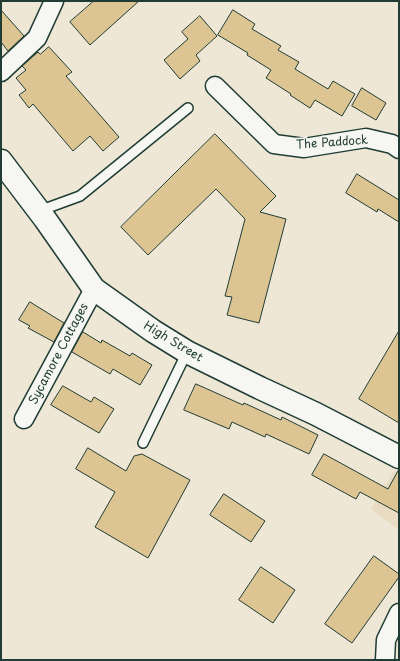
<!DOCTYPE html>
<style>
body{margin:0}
#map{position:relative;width:400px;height:661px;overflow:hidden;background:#eee7d6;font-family:"Playpen Sans",sans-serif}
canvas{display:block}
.frame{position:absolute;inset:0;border:2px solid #1f3d34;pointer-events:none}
</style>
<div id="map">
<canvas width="400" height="661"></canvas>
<div class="frame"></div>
</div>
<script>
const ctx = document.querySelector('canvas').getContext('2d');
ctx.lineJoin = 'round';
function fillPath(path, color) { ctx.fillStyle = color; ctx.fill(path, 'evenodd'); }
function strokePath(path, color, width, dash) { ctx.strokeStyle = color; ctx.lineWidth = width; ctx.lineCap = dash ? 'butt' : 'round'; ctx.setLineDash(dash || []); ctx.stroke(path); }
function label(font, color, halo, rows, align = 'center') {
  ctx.font = font + ' "Playpen Sans",sans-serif'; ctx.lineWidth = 3.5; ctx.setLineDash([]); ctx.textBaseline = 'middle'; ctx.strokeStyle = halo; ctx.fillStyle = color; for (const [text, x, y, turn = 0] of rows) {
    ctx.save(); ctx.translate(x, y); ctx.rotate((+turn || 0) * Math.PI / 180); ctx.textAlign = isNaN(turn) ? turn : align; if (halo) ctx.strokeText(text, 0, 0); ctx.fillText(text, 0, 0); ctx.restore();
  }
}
const built = new Path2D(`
 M394,471L399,474V530L371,509Z`);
const building = new Path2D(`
 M94,1H139L90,45L70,22Z
 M1,10L24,36L8,51L1,42Z
 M233,10L255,24L252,29L281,46L278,50L299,62L295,69L328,89L333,81L355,94L342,116L315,100L310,108L290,95L291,94L266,78L271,70L247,55L248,53L218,35Z
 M200,16L217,36L196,55L200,61L180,79L164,60L188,39L182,32Z
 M49,47L72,72L66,76L119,137L103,151L90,136L73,151L33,104L29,108L19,95L26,90L16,78L26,70L22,66L38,52L40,54Z
 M362,88L386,103L376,120L352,106Z
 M215,134L276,196L260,212L286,219L259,323L227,315L232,297L225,296L245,219L216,189L148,255L121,227Z
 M357,174L399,200V222L378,209L377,212L346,193Z
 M30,302L64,323L54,342L28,328L30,326L19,320Z
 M399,331V423L359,399Z
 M83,332L101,343L102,340L130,356L132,353L152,365L140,385L113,369L110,374L72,352Z
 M196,384L243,405L244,403L281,420L282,417L318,435L309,454L266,434L265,437L232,422L229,429L184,410Z
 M63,386L91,402L94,397L114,409L99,433L51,405Z
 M88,448L126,471L134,456L142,454L190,480L148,558L95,527L115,492L76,469Z
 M324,454L388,489L399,469V513L360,492L356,499L312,475Z
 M224,494L265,521L251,542L210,515Z
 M374,556L399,574V577L352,643L325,624Z
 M261,567L295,590L273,623L239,600Z`);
const service = new Path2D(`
 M39,211L80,196L188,108
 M143,443L187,352`);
const minor = new Path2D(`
 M1,72L37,38L54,1
 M215,86L274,144L304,148L366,138L392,144L399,149
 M24,419L94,289
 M385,660L386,640L399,613`);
const tertiary = new Path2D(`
 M1,161L45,219L94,289L153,331L187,352L260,388L316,414L399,457`);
const streetNames = [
 ["The Paddock",332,143,-4],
 ["High Street",173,342,31],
 ["Sycamore Cottages",59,354,-62]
];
fillPath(built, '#e9dcc2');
fillPath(building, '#dcc493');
strokePath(building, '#1f3d34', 1);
strokePath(service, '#1f3d34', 12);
strokePath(minor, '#1f3d34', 21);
strokePath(tertiary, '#1f3d34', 25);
strokePath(service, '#f6f6f2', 9);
strokePath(minor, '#f6f6f2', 18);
strokePath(tertiary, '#f6f6f2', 22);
label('12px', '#1f3d34', '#f6f6f2', streetNames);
</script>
